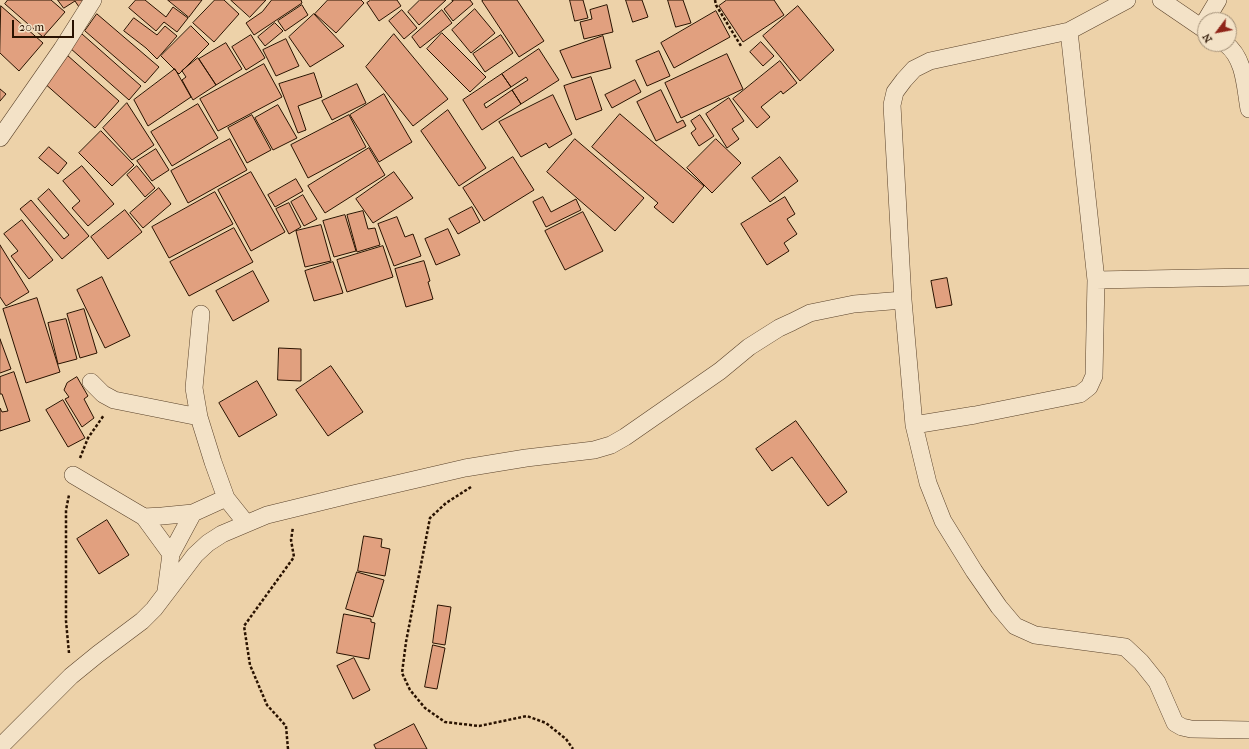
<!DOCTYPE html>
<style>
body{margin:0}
#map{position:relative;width:1249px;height:749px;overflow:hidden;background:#edd2a9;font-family:"IM FELL French Canon",serif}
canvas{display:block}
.north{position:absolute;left:1197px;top:12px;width:40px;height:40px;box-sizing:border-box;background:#f3e2c7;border:1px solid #a28f77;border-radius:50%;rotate:238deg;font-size:11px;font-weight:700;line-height:16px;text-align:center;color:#291200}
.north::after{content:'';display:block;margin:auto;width:14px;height:18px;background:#8f2418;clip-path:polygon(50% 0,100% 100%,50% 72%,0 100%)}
.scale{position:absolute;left:12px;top:20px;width:62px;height:18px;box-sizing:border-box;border:2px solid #291200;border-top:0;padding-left:5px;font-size:12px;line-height:14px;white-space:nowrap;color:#291200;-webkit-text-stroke:3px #f3e2c7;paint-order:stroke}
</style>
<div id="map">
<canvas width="1249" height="749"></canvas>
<div class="north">N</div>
<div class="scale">20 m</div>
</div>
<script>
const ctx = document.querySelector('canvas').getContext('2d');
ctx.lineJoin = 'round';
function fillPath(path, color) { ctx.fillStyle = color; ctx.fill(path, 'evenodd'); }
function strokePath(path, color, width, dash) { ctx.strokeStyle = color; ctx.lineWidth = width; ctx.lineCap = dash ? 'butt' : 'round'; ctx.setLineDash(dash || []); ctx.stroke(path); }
const building = new Path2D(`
 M8,0H51L65,12L43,37L5,4Z
 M58,0H84L79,7L75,1L64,8Z
 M136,0H145L166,17L173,7L188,18L177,32L164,22L156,31L129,8Z
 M168,0H202L189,17Z
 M215,0H224L239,14L214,42L193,23Z
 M231,0H266L250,17Z
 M272,0H301L302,3L254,35L246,23L262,12Z
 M328,0H361L364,3L336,33L315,14Z
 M371,0H397L401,6L379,21L367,3Z
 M420,0H446L419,25L408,12Z
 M452,0H470L473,4L453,21L444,9L453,1Z
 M484,0H517L544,41L519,57L482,1Z
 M570,0H583L588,18L575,21Z
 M626,0H642L648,17L633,22Z
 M668,0H683L691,23L676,27Z
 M727,0H774L784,15L743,42L719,6Z
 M302,5L308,15L285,31L278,21Z
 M607,5L613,32L584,39L580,22L592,19L590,10Z
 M1,6L43,43L19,71L0,53Z
 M798,6L834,50L800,81L763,36Z
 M475,9L495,33L471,53L452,30Z
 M402,10L417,28L404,39L389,21Z
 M442,10L452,23L420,48L412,37Z
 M716,11L730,37L674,68L661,43Z
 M97,14L159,67L145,83L85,31Z
 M314,14L344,46L310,67L289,37Z
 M134,18L157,35L165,26L177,36L157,59L146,48L124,31Z
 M275,23L283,31L265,46L258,37Z
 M191,26L209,44L179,74L161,56Z
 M442,33L486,77L470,92L427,49Z
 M82,34L141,86L129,100L70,48Z
 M394,34L448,99L413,126L366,67Z
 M251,35L265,58L246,70L232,47Z
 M501,35L513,53L485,72L473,54Z
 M603,36L611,68L572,78L560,51Z
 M286,39L299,66L276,76L263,50Z
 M761,42L774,56L763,66L750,52Z
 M226,43L242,69L216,85L199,59Z
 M539,49L559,80L521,104L512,90L528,80L526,77L511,87L502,74Z
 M659,51L670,76L647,86L636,61Z
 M727,54L743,89L681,118L665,83Z
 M67,55L119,101L95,128L43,82Z
 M198,58L216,85L193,100L182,80L186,77L182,71Z
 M780,61L797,83L783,94L781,91L761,107L770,117L757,128L733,99Z
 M264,64L282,97L218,131L200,99Z
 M175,69L191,97L148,126L134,100Z
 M314,73L322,97L298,106L306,130L298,133L279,84Z
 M502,74L511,87L484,104L486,108L512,90L521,104L482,130L463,100Z
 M591,77L602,110L576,120L564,86Z
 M635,80L641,92L612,108L605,95Z
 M357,84L366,103L332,120L322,101Z
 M0,89L6,94L0,101Z
 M661,90L677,123L683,120L686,126L656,141L637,102Z
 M384,94L412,142L379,162L350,115Z
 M553,95L572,134L549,148L546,143L521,157L499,122Z
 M729,98L744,121L732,129L739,139L727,148L706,114Z
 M127,103L154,145L132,160L103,128Z
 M198,104L218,138L172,166L151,132Z
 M278,105L297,138L273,150L255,118Z
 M448,110L486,168L459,186L421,131Z
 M620,114L704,186L673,223L654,207L658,203L592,147Z
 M252,115L271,150L247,163L228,128Z
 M349,115L366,147L308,178L291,145Z
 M700,115L714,136L699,146L691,133L696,129L691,121Z
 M101,131L134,165L112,186L79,153Z
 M230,139L247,170L188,203L171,171Z
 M575,139L644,198L615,231L547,172Z
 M716,139L741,163L712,193L687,168Z
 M49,147L67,163L58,174L39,158Z
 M369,148L385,175L325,213L308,186Z
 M156,149L169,170L152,181L137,161Z
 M513,157L534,190L484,221L463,188Z
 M780,157L798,181L770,202L752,178Z
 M82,166L114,204L88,226L72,208L80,201L63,181Z
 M137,166L155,188L145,197L127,175Z
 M251,172L285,232L251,251L218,190Z
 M394,172L413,198L373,223L356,199Z
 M296,179L303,191L275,207L268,195Z
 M159,188L171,204L143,228L130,213Z
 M49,189L89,236L62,259L20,209L31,200L64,239L69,235L38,199Z
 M215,192L233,224L169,258L152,227Z
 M303,195L317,219L304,226L291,202Z
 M543,197L551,212L576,199L581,210L546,227L533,202Z
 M785,197L795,214L787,219L797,234L784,243L789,251L767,265L741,224Z
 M289,203L301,227L289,234L276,209Z
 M472,207L480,222L458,234L449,219Z
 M125,210L142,232L108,259L91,237Z
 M363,211L368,229L375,228L380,245L357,252L347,215Z
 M583,212L603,251L565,270L545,231Z
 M345,215L356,251L334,257L323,221Z
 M397,217L405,237L413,234L421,256L394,266L378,224Z
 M22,220L53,260L29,279L11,256L18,251L4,234Z
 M321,225L331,261L305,267L296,231Z
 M234,228L253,262L189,296L170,262Z
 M448,229L460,255L436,265L425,239Z
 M0,245L29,292L6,306L0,297Z
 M383,246L393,277L347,292L337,260Z
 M424,261L430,281L428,282L433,299L406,307L395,269Z
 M333,262L343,293L314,301L305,271Z
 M253,271L269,301L233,321L216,291Z
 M102,277L130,336L105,348L77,290Z
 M947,278L952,305L936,308L931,281Z
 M37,298L60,372L26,383L3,309Z
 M84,309L97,353L80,358L67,314Z
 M66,319L77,359L58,364L48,323Z
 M0,339L11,369L0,373Z
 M279,348L301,349V381L278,380Z
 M331,366L363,412L328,436L296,390Z
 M14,372L30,421L0,431V408L2,412L8,411L2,394H0V377Z
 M77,377L88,396L84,399L94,418L82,427L65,399L69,397L64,390L67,383Z
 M257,381L277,415L239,437L219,403Z
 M63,400L85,438L68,447L46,410Z
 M796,421L847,492L828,506L792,457L772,471L756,449Z
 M107,520L129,555L99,574L77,539Z
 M364,536L382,539L381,547L390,549L385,576L358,571Z
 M357,572L384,580L373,617L346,609Z
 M438,605L451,607L445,645L433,643Z
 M344,614L371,619V622L375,623L369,659L337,653Z
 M433,645L445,648L437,689L425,687Z
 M354,658L370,690L353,699L337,666Z
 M414,724L427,749H376L374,745Z`);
const path = new Path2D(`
 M715,0L716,5L741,46
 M80,458L88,438L104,415
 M471,487L446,503L430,518L406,642L402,673L410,690L425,708L445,722L479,726L527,716L546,723L566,739L573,749
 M69,653L66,621V510L69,495
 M288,749L286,726L267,705L250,665L244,626L294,557L291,540L293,527`);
const minor = new Path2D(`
 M1127,0L1069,31L930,61L914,69L904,80L895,92L892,105L903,300L914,425L928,483L943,521L974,571L999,607L1015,626L1035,635L1125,647L1141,662L1157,682L1175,723L1182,727L1191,729L1249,730
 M1161,0L1205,30
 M1206,20L1218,0
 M1226,44C1245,59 1245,87 1249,109
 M0,138L62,49L93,0
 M1096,280L1249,277
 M201,314L194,388L199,417L213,462L226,498L246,523
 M91,382L103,394L114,400L199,417
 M914,425L975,415L1080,394L1089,387L1094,376L1096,280L1069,31
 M73,475L144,517L162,516L193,513L226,498
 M144,517L171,554
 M166,591L171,554L193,513
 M0,747L71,676L98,654L142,621L154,609L195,555L208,543L222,534L267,515L353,494L465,468L526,458L594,450L611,445L625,437L720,371L749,347L779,328L792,322L810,313L854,304L903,300`);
fillPath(building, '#e1a07f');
strokePath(building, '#291200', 1);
strokePath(minor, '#5a422a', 18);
strokePath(path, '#291200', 2.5, [3, 2]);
strokePath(minor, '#f3e2c7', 17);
</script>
